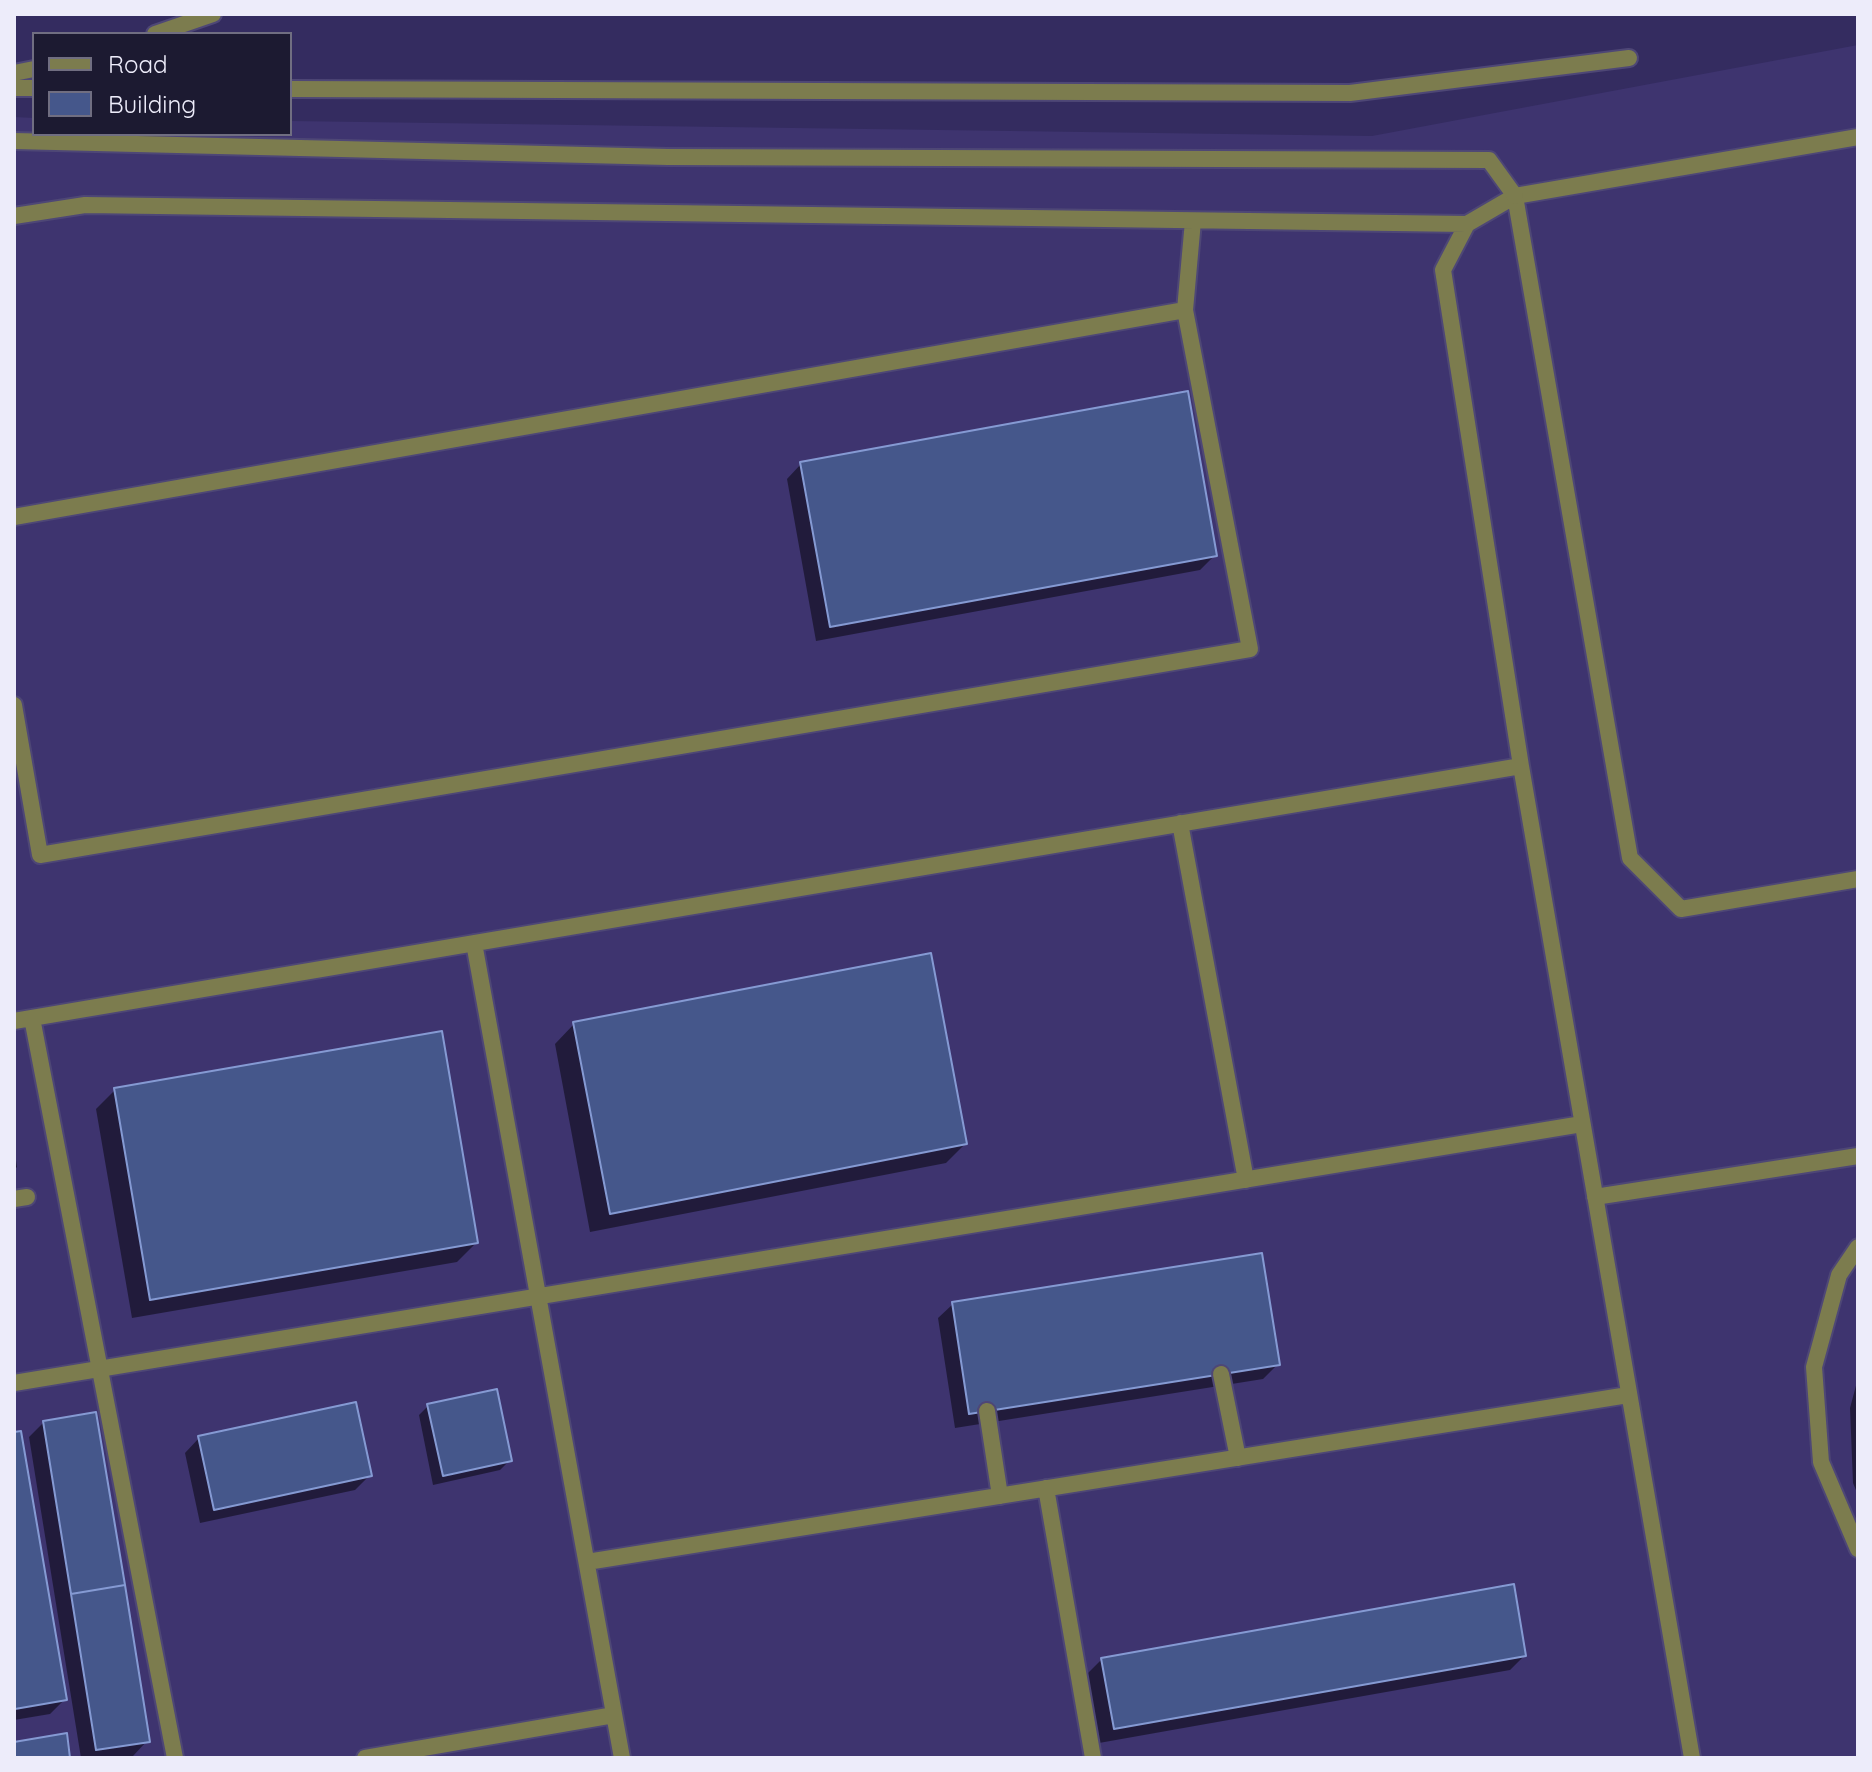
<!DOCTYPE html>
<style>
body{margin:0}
#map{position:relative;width:1872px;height:1772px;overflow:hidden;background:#342c60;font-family:Quicksand,sans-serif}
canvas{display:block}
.frame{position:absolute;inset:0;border:16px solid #edecfa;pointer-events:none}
.legend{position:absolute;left:32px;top:32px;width:260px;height:104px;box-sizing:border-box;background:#1c1a31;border:2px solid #706e81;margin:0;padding:10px 14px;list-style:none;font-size:24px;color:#edecfa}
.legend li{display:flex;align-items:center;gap:16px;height:40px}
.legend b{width:40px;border:2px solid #706e81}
</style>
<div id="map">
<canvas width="1872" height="1772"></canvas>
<div class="frame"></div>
<ul class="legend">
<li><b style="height:10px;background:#7c7c4e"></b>Road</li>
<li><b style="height:22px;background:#45578b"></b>Building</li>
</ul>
</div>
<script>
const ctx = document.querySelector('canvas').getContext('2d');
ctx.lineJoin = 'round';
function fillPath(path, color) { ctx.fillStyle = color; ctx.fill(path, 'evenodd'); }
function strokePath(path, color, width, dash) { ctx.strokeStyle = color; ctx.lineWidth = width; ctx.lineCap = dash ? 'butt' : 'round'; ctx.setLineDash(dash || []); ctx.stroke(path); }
const built = new Path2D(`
 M1858,45V1758H14V117L34,118V134H290V121L1372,136Z`);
const shadow = new Path2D(`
 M801,464L1215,555L1200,570L816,641L787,479Z
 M574,1024L965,1144L946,1163L590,1232L555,1044Z
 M115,1090L476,1243L457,1262L132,1318L96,1109Z
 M14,1147L17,1167L14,1170Z
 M953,1304L1278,1364L1263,1379L955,1428L938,1318Z
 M1858,1378V1495L1853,1483L1850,1408Z
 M428,1406L509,1461L500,1470L433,1485L419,1415Z
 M44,1422L147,1741L133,1756L81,1758L29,1437Z
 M20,1433L65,1699L50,1714L14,1720V1434Z
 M199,1438L370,1475L355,1490L200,1523L185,1453Z
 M1524,1656L1510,1670L1099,1743L1087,1674L1102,1659Z`);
const building = new Path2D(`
 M1188,391L1217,556L830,627L800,462Z
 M931,953L967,1144L610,1214L573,1022Z
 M442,1031L478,1243L150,1300L114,1088Z
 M1262,1253L1280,1365L969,1414L952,1302Z
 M497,1389L512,1461L443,1476L427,1404Z
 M356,1402L372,1476L214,1510L198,1436Z
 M96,1412L125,1585L71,1594L43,1421Z
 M21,1431L67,1700L15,1709L14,1432Z
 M1514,1584L1526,1656L1114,1729L1101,1658Z
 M125,1585L150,1742L96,1750L71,1594Z
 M67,1733L70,1758H14V1742Z`);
const service = new Path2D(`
 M155,34L213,14
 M14,73L34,69
 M14,88H34
 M290,89L1350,93L1629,58
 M1515,196L1630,858L1681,909L1858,879
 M14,216L85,205L1467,224
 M14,517L1185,310
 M14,705L40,855L1250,649L1185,310L1193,221
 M1180,823L1246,1180
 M474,943L622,1758
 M32,1018L175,1758
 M14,1021L1521,766
 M1595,1197L1858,1156
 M14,1199L27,1197
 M1858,1247L1839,1275L1814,1367L1821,1462L1858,1549
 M1221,1374L1238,1458
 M14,1383L1582,1124
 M987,1411L1000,1496
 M1046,1488L1093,1758
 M587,1562L1628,1395
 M365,1758L614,1715
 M1692,1758L1521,766L1443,270L1467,224L1515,196L1858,137`);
const minor = new Path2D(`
 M14,141L668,157L1489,160L1515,196`);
fillPath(built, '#3e346f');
fillPath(shadow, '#0007');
fillPath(building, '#45578b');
strokePath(building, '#859ad3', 2);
strokePath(service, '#4e4776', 20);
strokePath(minor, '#4e4776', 20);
strokePath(service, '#7c7c4e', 16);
strokePath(minor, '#7c7c4e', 16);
</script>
